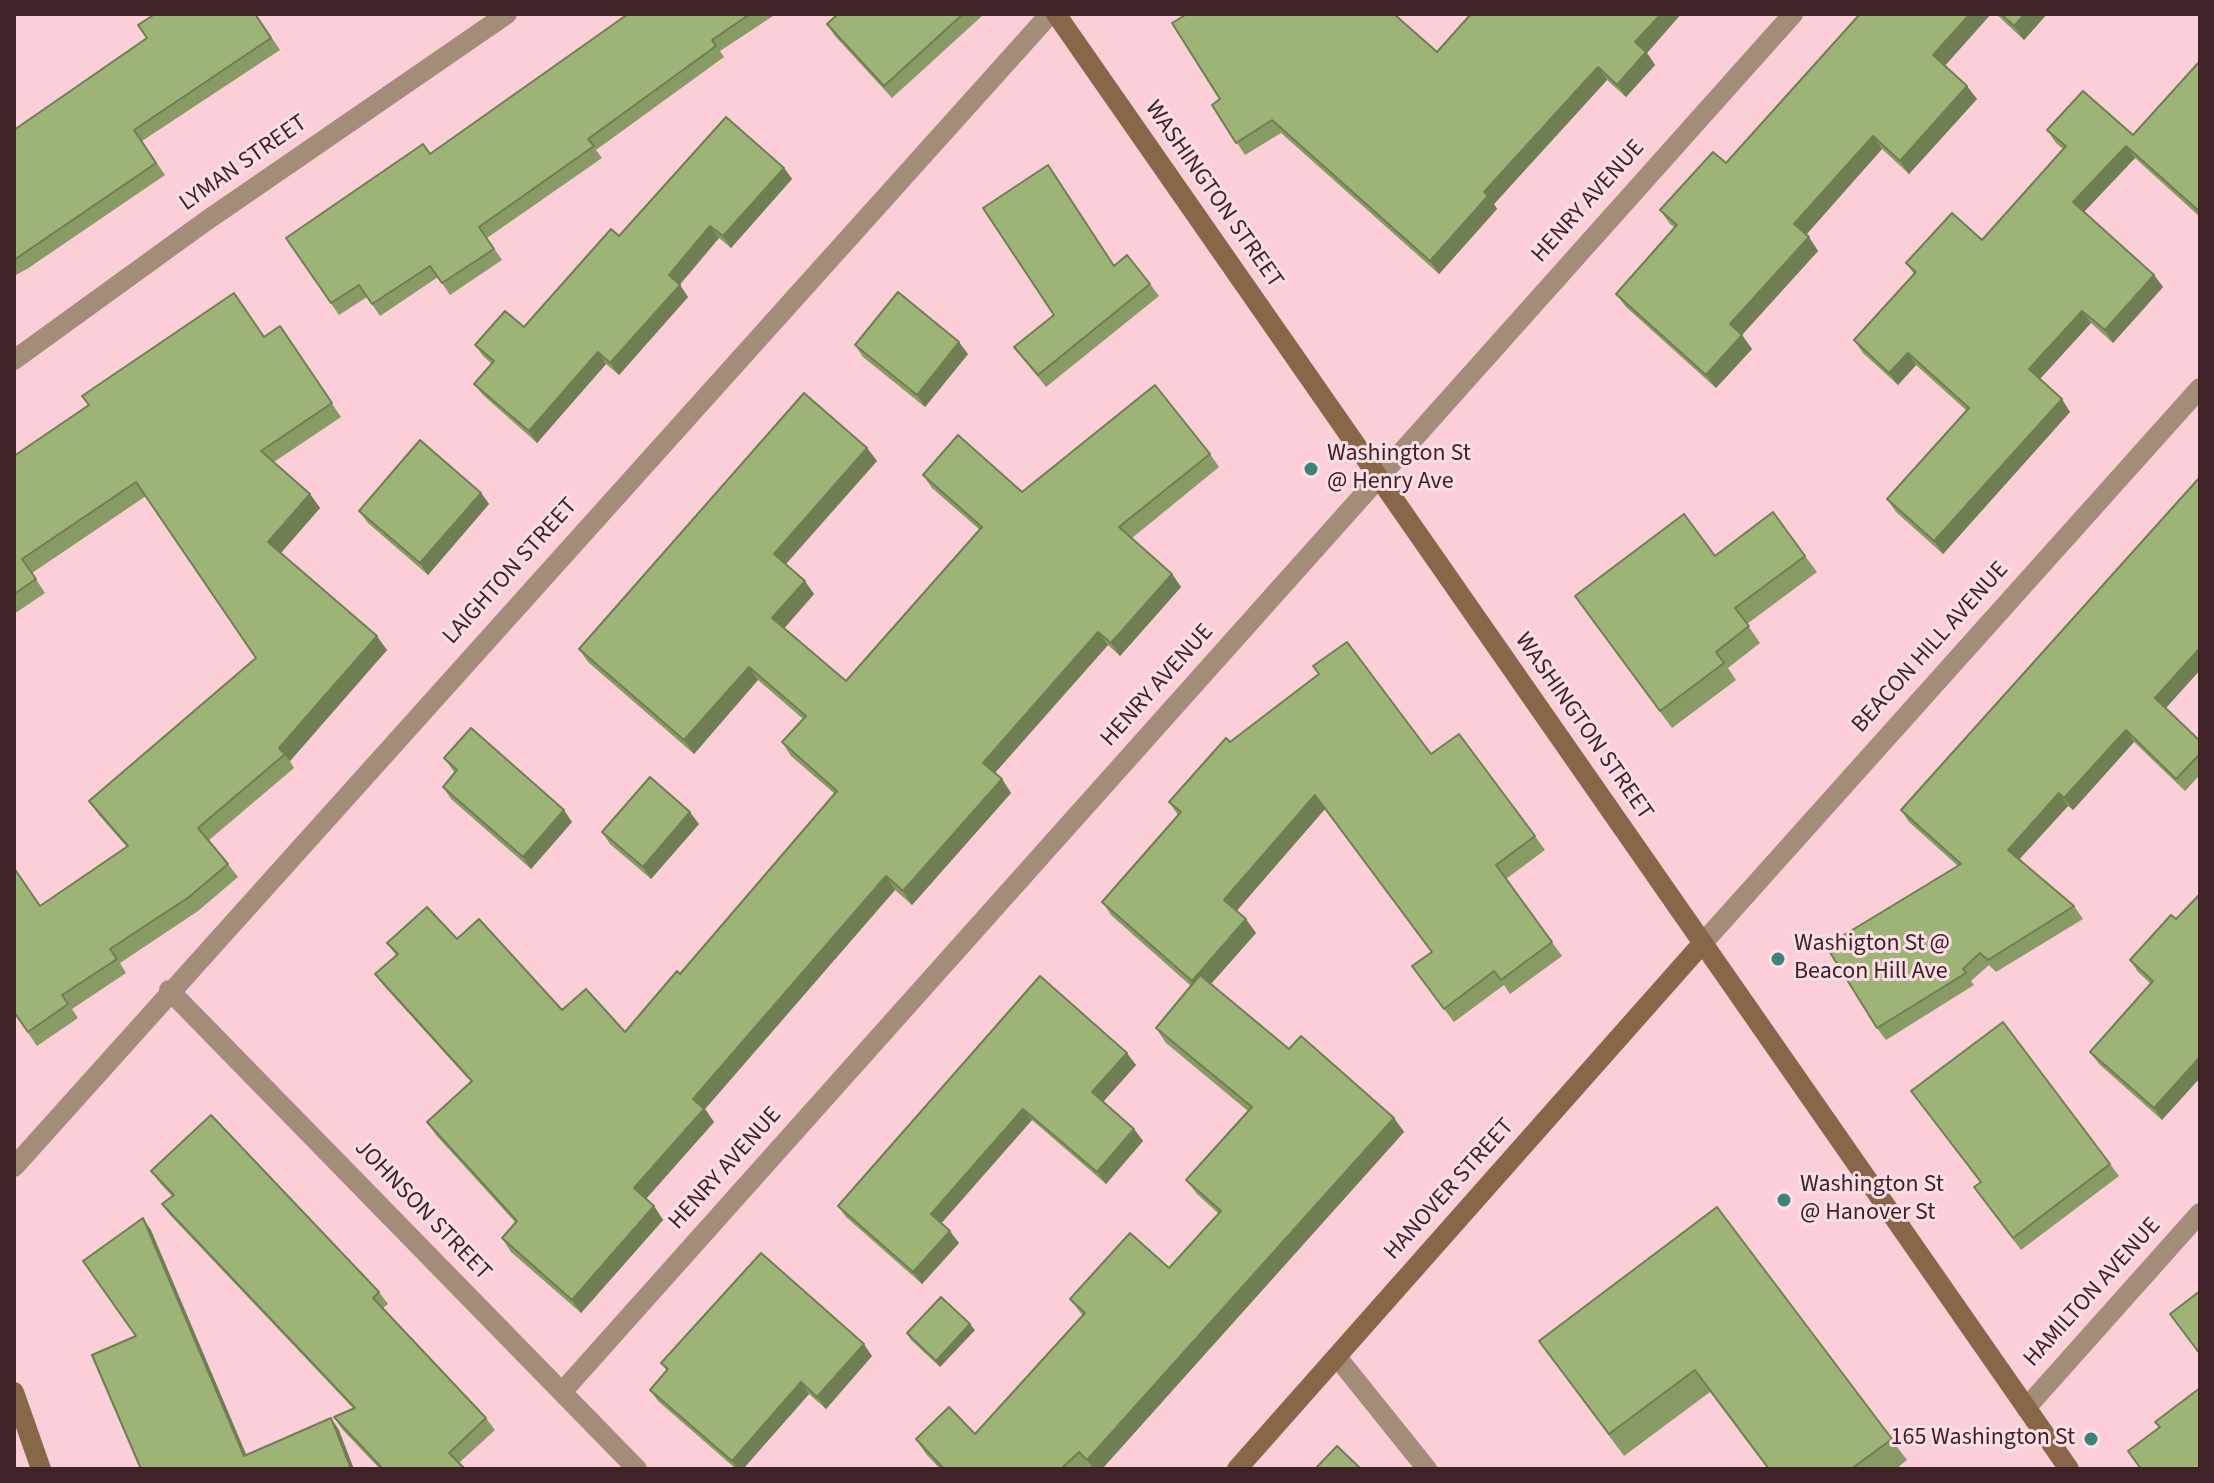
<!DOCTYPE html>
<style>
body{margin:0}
#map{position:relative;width:2214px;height:1483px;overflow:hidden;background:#fcced7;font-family:"Source Sans 3",sans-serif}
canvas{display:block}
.frame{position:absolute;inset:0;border:16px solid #3f2329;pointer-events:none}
</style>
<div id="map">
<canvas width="2214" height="1483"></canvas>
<div class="frame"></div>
</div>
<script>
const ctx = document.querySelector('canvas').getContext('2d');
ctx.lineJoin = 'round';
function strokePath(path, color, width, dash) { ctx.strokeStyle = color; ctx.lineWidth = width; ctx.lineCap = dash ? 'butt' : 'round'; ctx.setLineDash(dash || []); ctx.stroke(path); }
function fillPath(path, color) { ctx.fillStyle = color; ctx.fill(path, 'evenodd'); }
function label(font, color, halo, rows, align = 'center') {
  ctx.font = font + ' "Source Sans 3",sans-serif'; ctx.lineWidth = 6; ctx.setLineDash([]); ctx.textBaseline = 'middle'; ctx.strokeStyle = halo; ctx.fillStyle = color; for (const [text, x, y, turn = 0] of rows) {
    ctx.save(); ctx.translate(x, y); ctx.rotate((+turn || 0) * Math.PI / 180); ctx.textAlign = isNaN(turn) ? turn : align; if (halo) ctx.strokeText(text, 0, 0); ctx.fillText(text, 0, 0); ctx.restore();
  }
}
const street = new Path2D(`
 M14,360L206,221L507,14
 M1701,945L2200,388
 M169,990L637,1469
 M14,1167L1050,14
 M1337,1357L1427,1469
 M562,1392L1793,14
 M2026,1408L2200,1213`);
const secondary = new Path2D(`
 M1056,14L2069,1469
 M14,1392L41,1469
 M1237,1469L1701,945`);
const wall = new Path2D(`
 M256,14L280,50L142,141L165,175L27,269L14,276V130L147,38Z
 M628,14H776L720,51L724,57L596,150L602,158L487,238L502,260L450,295L438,277L380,316L367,297L339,315L286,238L430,154Z
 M838,14H980L982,16L892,98L835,36L827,24Z
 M1471,14H1681L1647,53L1655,65L1626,97L1607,80L1494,204L1497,209L1439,274L1281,133L1245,155L1212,105L1437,52Z
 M1860,14H1991L1945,65L1977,99L1909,174L1882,149L1806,235L1818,251L1742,335L1752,349L1716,388L1626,307L1616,294L1675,228L1670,224L1660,210L1726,163Z
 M1996,14H2047L2024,40Z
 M2200,61V217L2135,158L2084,212L2154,275L2163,287L2113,343L2091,323L2040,379L2070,412L1943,554L1896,512L1887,499L1967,411L1916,365L1898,385L1863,353L1854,340L1914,274L1906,263L1982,240L2063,149L2056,143L2047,130L2133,135Z
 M784,168L792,179L731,248L719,238L680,285L688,297L619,375L606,364L537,443L483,395L474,384L492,364L484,357L475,345L524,327L619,236Z
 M1115,265L1150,284L1159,296L1046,387L1014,347Z
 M280,326L341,417L274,462L310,494L320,508L281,553L387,650L290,761L294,768L208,841L228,864L238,877L198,911L120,963L126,973L72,1009L78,1018L37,1046L14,1012L40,906L127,847L99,815L89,801L256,658L146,496L32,573L45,593L14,614V456L265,337Z
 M855,345L968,354L925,407L863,357Z
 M867,448L877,461L786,564L814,594L784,628L846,681L980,530L932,488L923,475L1022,492L1210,454L1219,467L1132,538L1172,574L1181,587L1120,656L1108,645L995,773L1002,779L1011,793L912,905L895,890L705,1109L714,1122L646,1199L654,1206L663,1220L581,1313L511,1252L502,1238L516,1223L436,1135L427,1122L471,1082L385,987L375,974L396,955L387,943L457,939L562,1010L625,1032L680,974L835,794L791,756L782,742L803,719L758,680L694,754L588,662L579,649Z
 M2200,477V670L2166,708L2200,741V775L2185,791L2134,742L2073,810L2068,806L2019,859L2074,906L2083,919L1996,972L1989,965L1971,981L1974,985L1886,1040L1877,1028L1958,866L1909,822L1901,810Z
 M481,493L489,504L428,575L368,523L359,511Z
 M1715,556H1805L1817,572L1747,624L1760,643L1728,668L1736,680L1672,728L1586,612Z
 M1230,742L1431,754L1535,836L1545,850L1506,879L1562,956L1510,994L1504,985L1454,1022L1422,980L1431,952L1325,809L1236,910L1256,933L1211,984L1289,1049L1394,1118L1404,1132L1102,1469H1092L1089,1467L1086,1469H940L926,1454L916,1439L975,1434L1083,1316L1070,1299L1169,1268L1219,1214L1197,1194L1186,1180L1248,1111L1166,1043L1156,1028L1191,986L1112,916L1102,902L1178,815L1169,802Z
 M444,758L572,822L531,869L451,799L443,787L455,773Z
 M699,824L651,879L610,844L602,832Z
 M2171,915L2162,1120L2099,1064L2090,1052L2151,984L2138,972L2130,960Z
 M1040,976L1136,1065L1103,1102L1134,1129L1143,1141L1106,1184L1032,1120L941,1223L959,1243L922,1284L846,1217L838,1206Z
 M1911,1091L2110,1164L2119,1176L2021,1250L1982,1198L1980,1182Z
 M151,1171L379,1292L388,1304L383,1308L486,1418L495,1430L459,1463L465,1469H380L342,1429L334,1417L353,1408L170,1215L162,1204L172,1196L160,1183Z
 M1717,1207L1907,1460L1896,1469H1768L1710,1392L1624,1456L1539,1341Z
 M975,1330L940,1367L911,1340L907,1333Z
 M872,1356L826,1409L809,1394L743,1469H736L658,1401L650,1390L667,1371L661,1363Z`);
const shadedWall = new Path2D(`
 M1661,14H1681L1647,53L1655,65L1626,97L1617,85L1635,42Z
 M1970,14H1991L1943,68L1933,55Z
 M2025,14H2047L2024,40L2014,26Z
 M1598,67L1607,80L1494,204L1497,209L1439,274L1430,261L1484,192Z
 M1967,86L1977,99L1909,174L1900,161Z
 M1873,136L1882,149L1803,238L1794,224Z
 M2126,146L2135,158L2082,214L2073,202Z
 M784,168L792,179L731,248L723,236Z
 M710,226L719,238L677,287L669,275Z
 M1809,237L1818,251L1739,338L1730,324Z
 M2154,275L2163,287L2113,343L2105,330Z
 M680,285L688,297L619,375L610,363Z
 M2082,311L2091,323L2037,382L2029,369Z
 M1742,335L1752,349L1716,388L1706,375Z
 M959,342L968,354L925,407L917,395Z
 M598,352L606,364L537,443L529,431Z
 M1908,353L1916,365L1898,385L1889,373Z
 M2062,399L2070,412L1943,554L1934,541Z
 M867,448L877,461L783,567L774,554Z
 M481,493L489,504L428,575L420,563Z
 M310,494L320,508L278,556L268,542Z
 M1172,574L1181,587L1120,656L1111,643Z
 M805,581L814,594L782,631L772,618Z
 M1098,632L1108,645L992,776L983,763Z
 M377,636L387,650L290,761L279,748Z
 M2200,648V670L2164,710L2155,698Z
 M749,667L758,680L694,754L684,740Z
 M2126,730L2134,742L2073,810L2064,798Z
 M1002,779L1011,793L912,905L903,891Z
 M2059,793L2068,806L2017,862L2008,850Z
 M1315,795L1325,809L1234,914L1224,900Z
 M564,810L572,822L531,869L523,857Z
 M690,812L699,824L651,879L643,867Z
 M886,876L895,890L705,1109L714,1122L643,1202L634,1188L693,1099Z
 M1246,919L1256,933L1201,995L1192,981Z
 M1127,1053L1136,1065L1101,1104L1092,1092Z
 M2200,1057V1078L2162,1120L2154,1108Z
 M1023,1109L1032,1120L939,1226L931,1214Z
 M1394,1118L1404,1132L1102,1469H1094L1087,1460Z
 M1134,1129L1143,1141L1106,1184L1097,1172Z
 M654,1206L663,1220L581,1313L572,1300Z
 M143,1218L151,1230L252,1468L244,1456Z
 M950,1231L959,1243L922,1284L913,1272Z
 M970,1324L975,1330L940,1367L936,1361Z
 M864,1344L872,1356L826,1409L817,1397Z
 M801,1382L809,1394L743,1469H738L732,1461Z
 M331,1418L339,1430L354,1469H351Z`);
const building = new Path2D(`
 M155,14H255L271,38L134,130L156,163L14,260V130L147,38L138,25Z
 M628,14H750L712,40L716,46L588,139L594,146L479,227L494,249L442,283L430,266L372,304L359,285L331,303L286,238L423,144L430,154Z
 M838,14H963L884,86L827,24Z
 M1187,14H1394L1437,52L1471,14H1661L1635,42L1646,52L1617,85L1598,67L1484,192L1488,196L1430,261L1272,120L1236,143L1212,105L1220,99L1172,23Z
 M1860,14H1970L1933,55L1967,86L1900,161L1873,136L1794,224L1809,237L1730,324L1742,335L1706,375L1616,294L1677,225L1660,210L1713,152L1726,163Z
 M2001,14H2025L2014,26Z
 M2200,61V212L2126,146L2073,202L2154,275L2105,330L2082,311L2029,369L2062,399L1934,541L1887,499L1969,408L1908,353L1889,373L1854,340L1916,272L1906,263L1952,213L1982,240L2066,146L2047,130L2083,91L2133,135Z
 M726,117L784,168L723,236L710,226L669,275L680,285L610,363L598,352L529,431L474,384L494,361L475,345L505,311L524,327L611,229L619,236Z
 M1048,165L1114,266L1127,255L1150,284L1038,375L1014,347L1054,315L983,208Z
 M898,292L959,342L917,395L855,345Z
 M234,293L264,337L280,326L332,403L261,451L310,494L268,542L377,636L279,748L285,754L198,828L228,864L189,897L110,949L117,959L62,995L68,1004L28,1032L14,1012V868L40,906L128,846L89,801L256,658L136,482L22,559L36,579L14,594V456L89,405L82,396Z
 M1155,385L1210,454L1119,527L1172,574L1111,643L1098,632L983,763L1002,779L903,891L886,876L693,1099L704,1109L634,1188L654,1206L572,1300L502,1238L517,1221L427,1122L472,1081L375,974L398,954L387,943L427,907L457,939L479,919L562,1010L586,989L625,1032L677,971L680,974L837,791L782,742L806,716L749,667L684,740L579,649L804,393L867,448L774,554L805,581L772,618L846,681L982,527L923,475L958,435L1022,492Z
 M420,440L481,493L420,563L359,511Z
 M2200,477V648L2155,698L2200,741V754L2176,779L2126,730L2064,798L2059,793L2008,850L2074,906L1988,960L1980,953L1963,969L1966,973L1877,1028L1826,946L1961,864L1901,810Z
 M1773,512L1805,556L1735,608L1749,626L1716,652L1724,663L1660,711L1575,596L1684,514L1715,556Z
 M1347,642L1431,754L1459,734L1535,836L1496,865L1552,942L1501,980L1494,971L1444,1009L1412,966L1432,952L1315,795L1224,900L1246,919L1192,981L1102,902L1181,812L1169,802L1226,738L1230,742L1319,674L1313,666Z
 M471,728L564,810L523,857L443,787L457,770L444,758Z
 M650,777L690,812L643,867L602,832Z
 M2200,894V1057L2154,1108L2090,1052L2153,981L2130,960L2171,915L2176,919Z
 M1200,975L1289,1049L1301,1036L1394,1118L1087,1460L1079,1452L1061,1469H944L916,1439L949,1407L975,1434L1085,1313L1070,1299L1130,1233L1169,1268L1221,1211L1186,1180L1252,1107L1156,1028Z
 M1040,976L1127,1053L1092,1092L1134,1129L1097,1172L1023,1109L931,1214L950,1231L913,1272L838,1206Z
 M2003,1022L2110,1164L2013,1238L1974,1187L1981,1182L1911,1091Z
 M211,1115L379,1292L373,1298L486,1418L449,1453L465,1469H383L334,1417L355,1408L162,1204L174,1195L151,1171Z
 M1717,1207L1892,1439L1851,1469H1769L1695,1370L1609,1434L1539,1341Z
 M143,1218L244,1456L331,1418L351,1469H141L92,1355L136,1336L83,1261Z
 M761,1253L864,1344L817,1397L801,1382L732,1461L650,1390L668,1369L661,1363Z
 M2200,1291V1354L2170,1314Z
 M941,1297L970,1324L936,1361L907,1333Z
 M2200,1388V1469H2141L2128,1451L2160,1427L2155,1422Z
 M1337,1446L1361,1469H1315Z`);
const markers = [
 [1311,469,8,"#3d837a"],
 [1778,959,8,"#3d837a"],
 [1784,1200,8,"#3d837a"],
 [2091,1439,8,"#3d837a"]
];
const streetNames = [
 ["LYMAN STREET",244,164,-35],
 ["WASHINGTON STREET",1213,195,55],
 ["HENRY AVENUE",1589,202,-48],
 ["LAIGHTON STREET",511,572,-48],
 ["BEACON HILL AVENUE",1931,648,-48],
 ["HENRY AVENUE",1158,686,-48],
 ["WASHINGTON STREET",1583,727,55],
 ["HENRY AVENUE",726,1169,-48],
 ["HANOVER STREET",1450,1190,-48],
 ["JOHNSON STREET",422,1211,46],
 ["HAMILTON AVENUE",2093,1293,-48]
];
const poiNames = [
 ["Washington St",1327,455],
 ["@ Henry Ave",1327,483],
 ["Washigton St @",1794,945],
 ["Beacon Hill Ave",1794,973],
 ["Washington St",1800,1186],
 ["@ Hanover St",1800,1214],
 ["165 Washington St",2075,1439,"right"]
];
strokePath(street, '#a38d78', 20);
strokePath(secondary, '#876748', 20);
fillPath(wall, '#889b65');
fillPath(shadedWall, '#6f7e53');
fillPath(building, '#9eb476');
strokePath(building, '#6f7e53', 2);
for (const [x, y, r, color] of markers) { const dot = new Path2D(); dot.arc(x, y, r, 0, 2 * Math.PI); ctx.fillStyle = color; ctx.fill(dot); strokePath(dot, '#ffdfe5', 3); }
label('24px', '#3f2329', '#ffdfe5', streetNames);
label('24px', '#3f2329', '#ffdfe5', poiNames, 'left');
</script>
